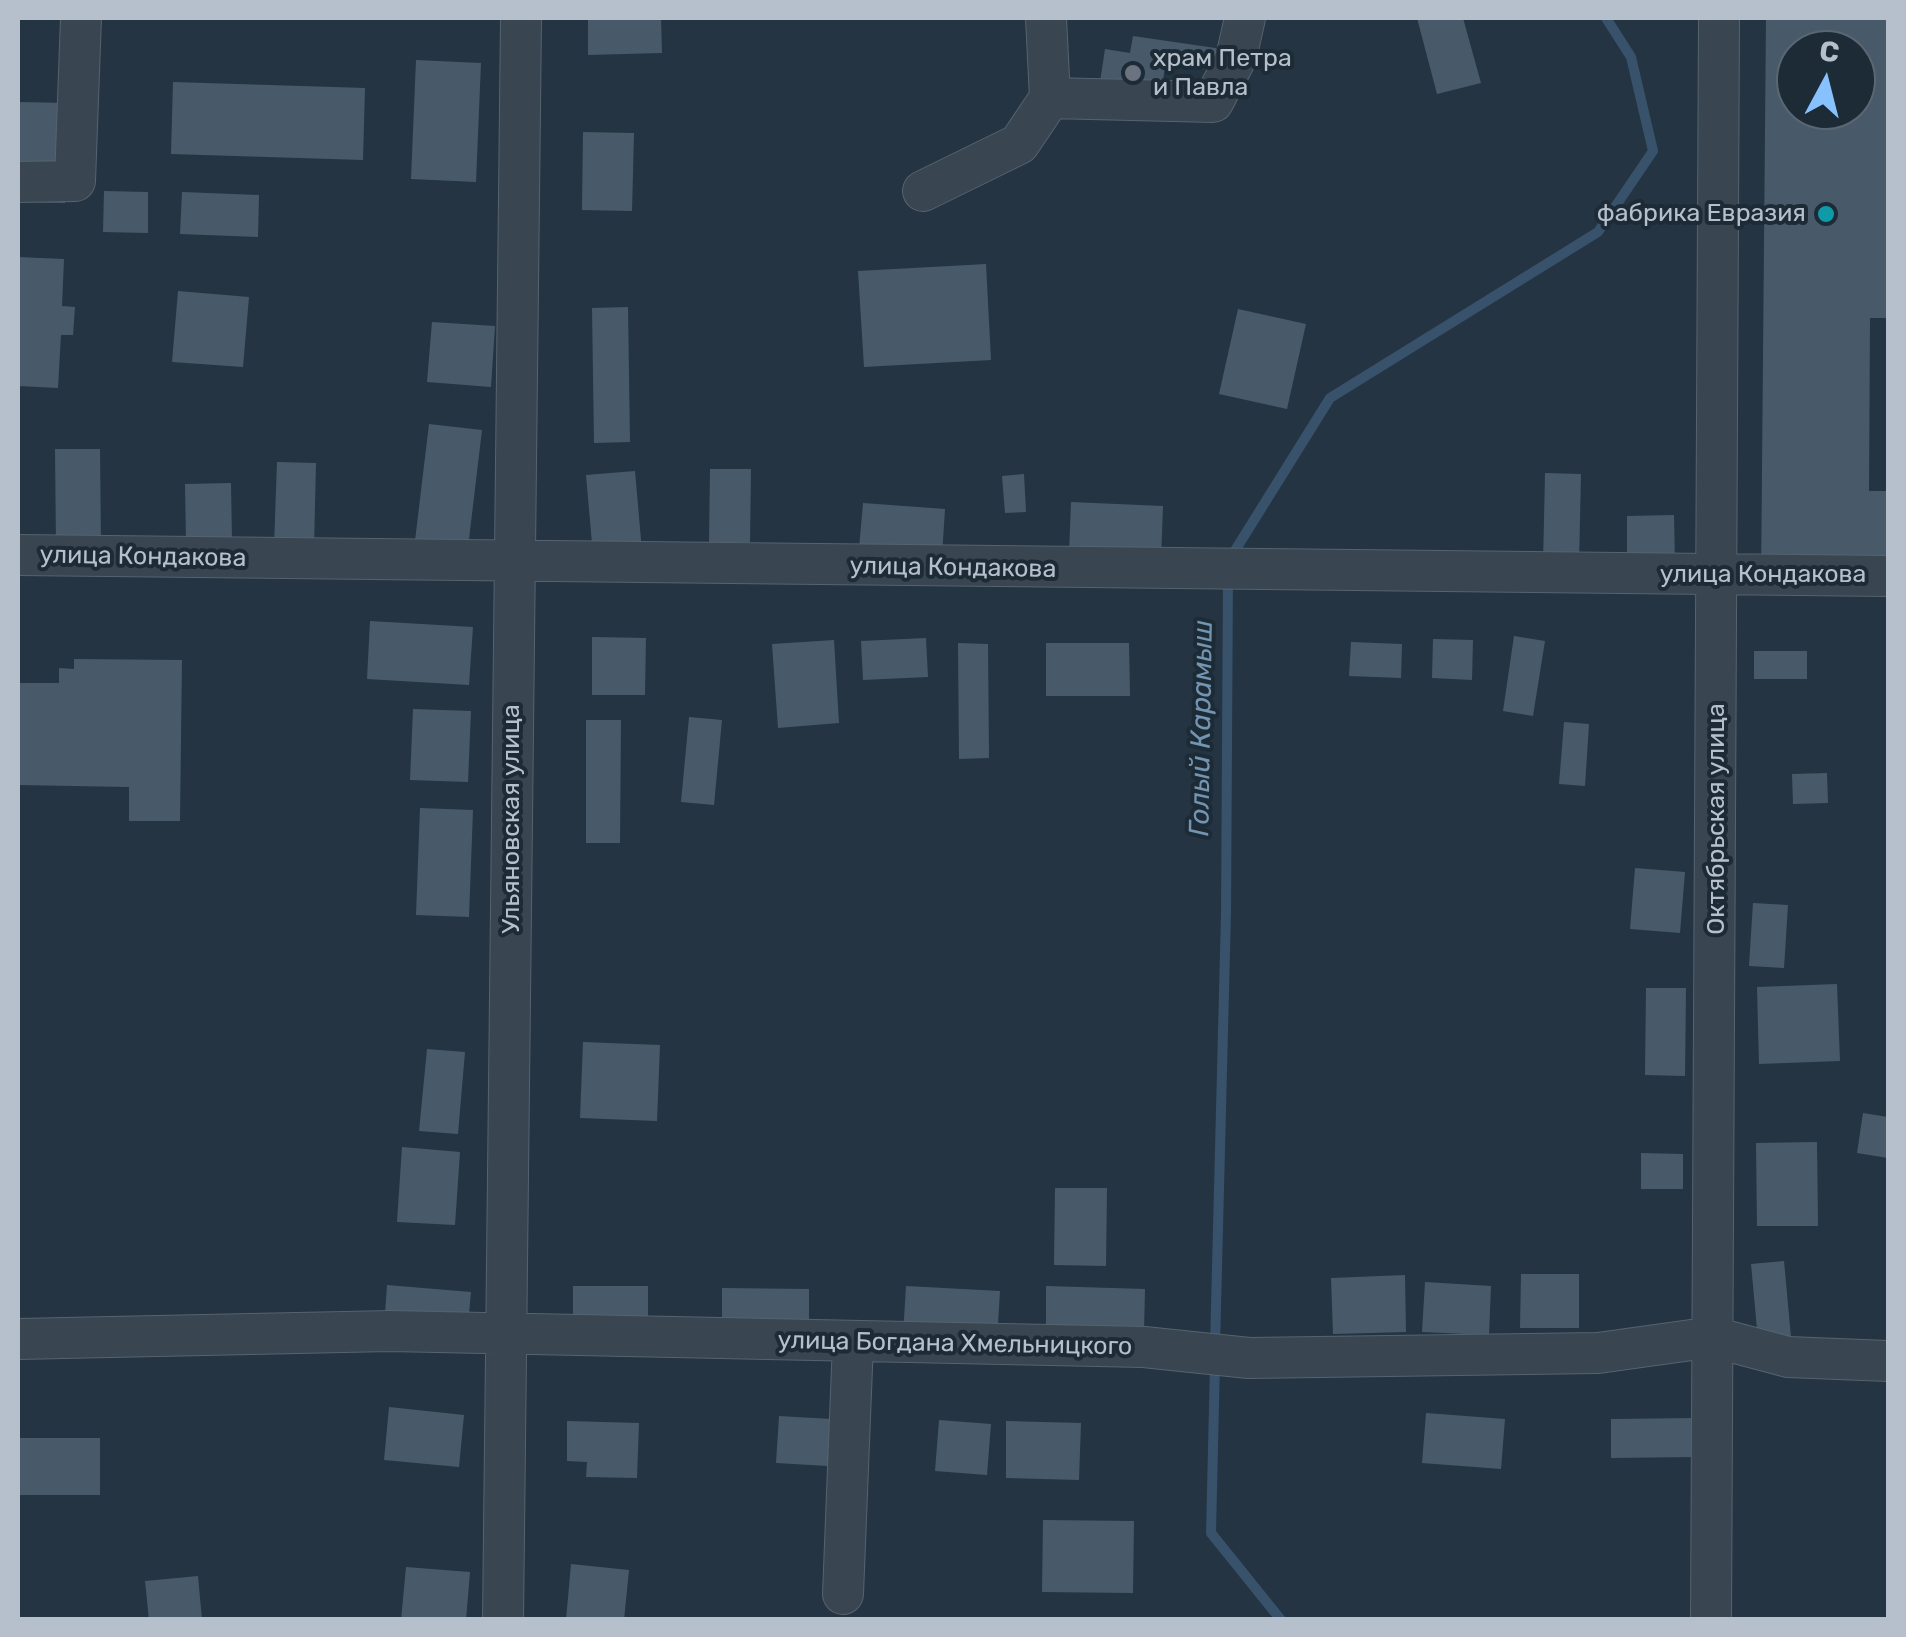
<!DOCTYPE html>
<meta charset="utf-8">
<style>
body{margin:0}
#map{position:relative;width:1906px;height:1637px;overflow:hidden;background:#243442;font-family:Rubik,sans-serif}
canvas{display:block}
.frame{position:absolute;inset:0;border:20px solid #b5c0cc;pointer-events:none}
.north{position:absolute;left:1776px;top:30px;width:100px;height:100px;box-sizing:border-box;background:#1d2b37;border:2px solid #5a6773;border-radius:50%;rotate:7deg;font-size:28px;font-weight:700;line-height:40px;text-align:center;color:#b5c0cc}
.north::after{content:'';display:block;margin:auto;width:35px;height:45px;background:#88c2fe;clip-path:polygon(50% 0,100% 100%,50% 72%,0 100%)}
</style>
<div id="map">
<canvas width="1906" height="1637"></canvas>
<div class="frame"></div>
<div class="north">С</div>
</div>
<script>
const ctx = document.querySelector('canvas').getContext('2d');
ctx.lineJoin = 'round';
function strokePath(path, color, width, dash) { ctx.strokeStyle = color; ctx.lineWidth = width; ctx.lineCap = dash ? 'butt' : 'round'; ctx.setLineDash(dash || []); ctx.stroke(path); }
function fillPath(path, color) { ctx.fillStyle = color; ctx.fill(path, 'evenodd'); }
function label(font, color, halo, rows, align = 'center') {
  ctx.font = font + ' Rubik,sans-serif'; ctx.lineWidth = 8; ctx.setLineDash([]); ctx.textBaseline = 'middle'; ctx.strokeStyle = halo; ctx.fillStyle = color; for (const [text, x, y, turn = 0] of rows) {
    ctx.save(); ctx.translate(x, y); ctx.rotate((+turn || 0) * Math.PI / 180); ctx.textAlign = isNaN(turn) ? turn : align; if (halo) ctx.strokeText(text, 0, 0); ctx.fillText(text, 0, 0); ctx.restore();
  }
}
const stream = new Path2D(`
 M1231,557L1330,398L1598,232L1653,151L1631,57L1606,18
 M1215,1346L1226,913L1228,578
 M1215,1363L1211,1533L1281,1620`);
const building = new Path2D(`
 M588,18H661L662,53L588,55Z
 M1417,18H1463L1481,83L1437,94Z
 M1766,18H1888V318H1870L1869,491H1888V583L1761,582ZM1796,50H1856V110H1796Z
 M1133,36L1236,51L1226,119L1121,104L1100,82L1105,49L1130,53ZM1167,56L1224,65L1218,107L1160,98Z
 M416,60L481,63L476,182L411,179Z
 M173,82L365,88L363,160L171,154Z
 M18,102L67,103L65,203L18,202Z
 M583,132L634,133L632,211L582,210Z
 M104,191L148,192V233L103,232Z
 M182,192L259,195L258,237L180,234Z
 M18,257L64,259L62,306L75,307L73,335H61L58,388L18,386Z
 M986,264L991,360L864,367L858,271Z
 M178,291L249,297L243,367L172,362Z
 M628,307L630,442L594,443L592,308Z
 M1238,309L1306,324L1287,409L1219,394Z
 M432,322L495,326L491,387L427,382Z
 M429,424L482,430L467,556L414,549Z
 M55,449H100L101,546L56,547Z
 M277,462L316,463L314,547L274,546Z
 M710,469H751L750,542H709Z
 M635,471L642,551L593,555L586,475Z
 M1545,473L1581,474L1579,565H1543Z
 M1024,474L1026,512L1005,513L1002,476Z
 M231,483L232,541L186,543L185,484Z
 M1071,502L1163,506L1161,559L1069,555Z
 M863,503L945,509L942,556L859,549Z
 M1674,515L1675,563H1627V516Z
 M370,621L473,627L469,685L367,679Z
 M1514,636L1545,641L1533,716L1503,711Z
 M592,637L646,638L645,695H592Z
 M926,638L928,677L863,680L861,641Z
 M1433,639L1473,640L1472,680L1432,678Z
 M834,640L839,723L778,728L772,644Z
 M1351,642L1402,644L1401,678L1349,676Z
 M958,643L988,644L989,758L959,759Z
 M1046,643H1129L1130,696H1046Z
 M1754,651H1807V679H1754Z
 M74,659L182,660L180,821H129V787L18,785V683H59V668L74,669Z
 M413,709L471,711L468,782L410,780Z
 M689,717L722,720L714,805L681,802Z
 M586,720H621L620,843H586Z
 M1564,722L1589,724L1585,786L1559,784Z
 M1827,773L1828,803L1793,804L1792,774Z
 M420,808L473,810L469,917L416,915Z
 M1635,868L1685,872L1680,933L1630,929Z
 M1753,903L1788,905L1784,968L1749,966Z
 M1837,984L1840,1061L1759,1064L1757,987Z
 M1646,988H1686L1685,1076L1645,1075Z
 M583,1042L660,1045L657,1121L580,1118Z
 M427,1049L465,1052L458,1134L419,1131Z
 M1863,1113L1888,1117V1158L1857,1153Z
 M1817,1142L1818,1226H1757L1756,1143Z
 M402,1147L460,1152L455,1225L397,1222Z
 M1641,1153L1683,1154V1189H1641Z
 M1055,1188H1107L1106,1266L1054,1265Z
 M1784,1261L1791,1337L1758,1340L1751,1264Z
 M1521,1274H1579V1328H1520Z
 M1405,1275L1406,1332L1333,1334L1331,1278Z
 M1425,1282L1491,1286L1489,1335L1422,1332Z
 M387,1285L471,1292L467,1335L384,1328Z
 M573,1286H648V1342H573Z
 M906,1286L1000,1291L997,1340L903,1335Z
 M1046,1286L1145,1289L1144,1330L1046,1329Z
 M722,1288L809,1289V1331L722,1330Z
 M389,1407L464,1415L459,1467L384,1460Z
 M1426,1413L1505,1419L1501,1469L1422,1463Z
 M779,1416L866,1421L863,1468L776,1463Z
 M1694,1418L1695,1457L1611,1458V1419Z
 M939,1420L991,1424L987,1475L935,1471Z
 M567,1421L639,1423L637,1478L586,1477L587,1462L567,1461Z
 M1006,1421L1081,1423L1079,1480L1006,1478Z
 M18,1438H100V1495H18Z
 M1043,1520L1134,1521L1133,1593L1042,1592Z
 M571,1564L629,1570L624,1620H566Z
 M406,1567L470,1572L466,1620H401Z
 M198,1576L202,1620H149L145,1581Z`);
const minor = new Path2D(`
 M1046,18L1050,98L1213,102L1236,58L1245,18
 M18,182L75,181L81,18
 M923,191L1019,144L1050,98
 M18,555L1888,576
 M18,1339L390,1331L1144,1347L1249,1358L1598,1353L1713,1337L1788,1357L1888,1361
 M843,1594L853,1342
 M503,1620L521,18
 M1711,1620L1719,18`);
const markers = [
 [1133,73,10,"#6b7280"],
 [1826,214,10,"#0f9aa8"]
];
const poiNames = [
 ["храм Петра",1153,59],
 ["и Павла",1153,88],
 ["фабрика Евразия",1806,214,"right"]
];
const streetNames = [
 ["улица Кондакова",143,557,1],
 ["улица Кондакова",953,568,1],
 ["улица Кондакова",1763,575],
 ["Ульяновская улица",512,819,-90],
 ["Октябрьская улица",1717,819,-90],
 ["улица Богдана Хмельницкого",955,1344,1]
];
const waterNames = [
 ["Голый Карамыш",1202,728,-89]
];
strokePath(stream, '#37526a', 10);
fillPath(building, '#485a69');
strokePath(minor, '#56636f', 42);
strokePath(minor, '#394652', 40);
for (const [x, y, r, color] of markers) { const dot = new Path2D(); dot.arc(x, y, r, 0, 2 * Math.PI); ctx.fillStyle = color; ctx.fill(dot); strokePath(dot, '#1d2b37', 4); }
label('25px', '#b5c0cc', '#1d2b37', poiNames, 'left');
label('25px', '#b5c0cc', '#1d2b37', streetNames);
label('italic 28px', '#7395b1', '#1d2b37', waterNames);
</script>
